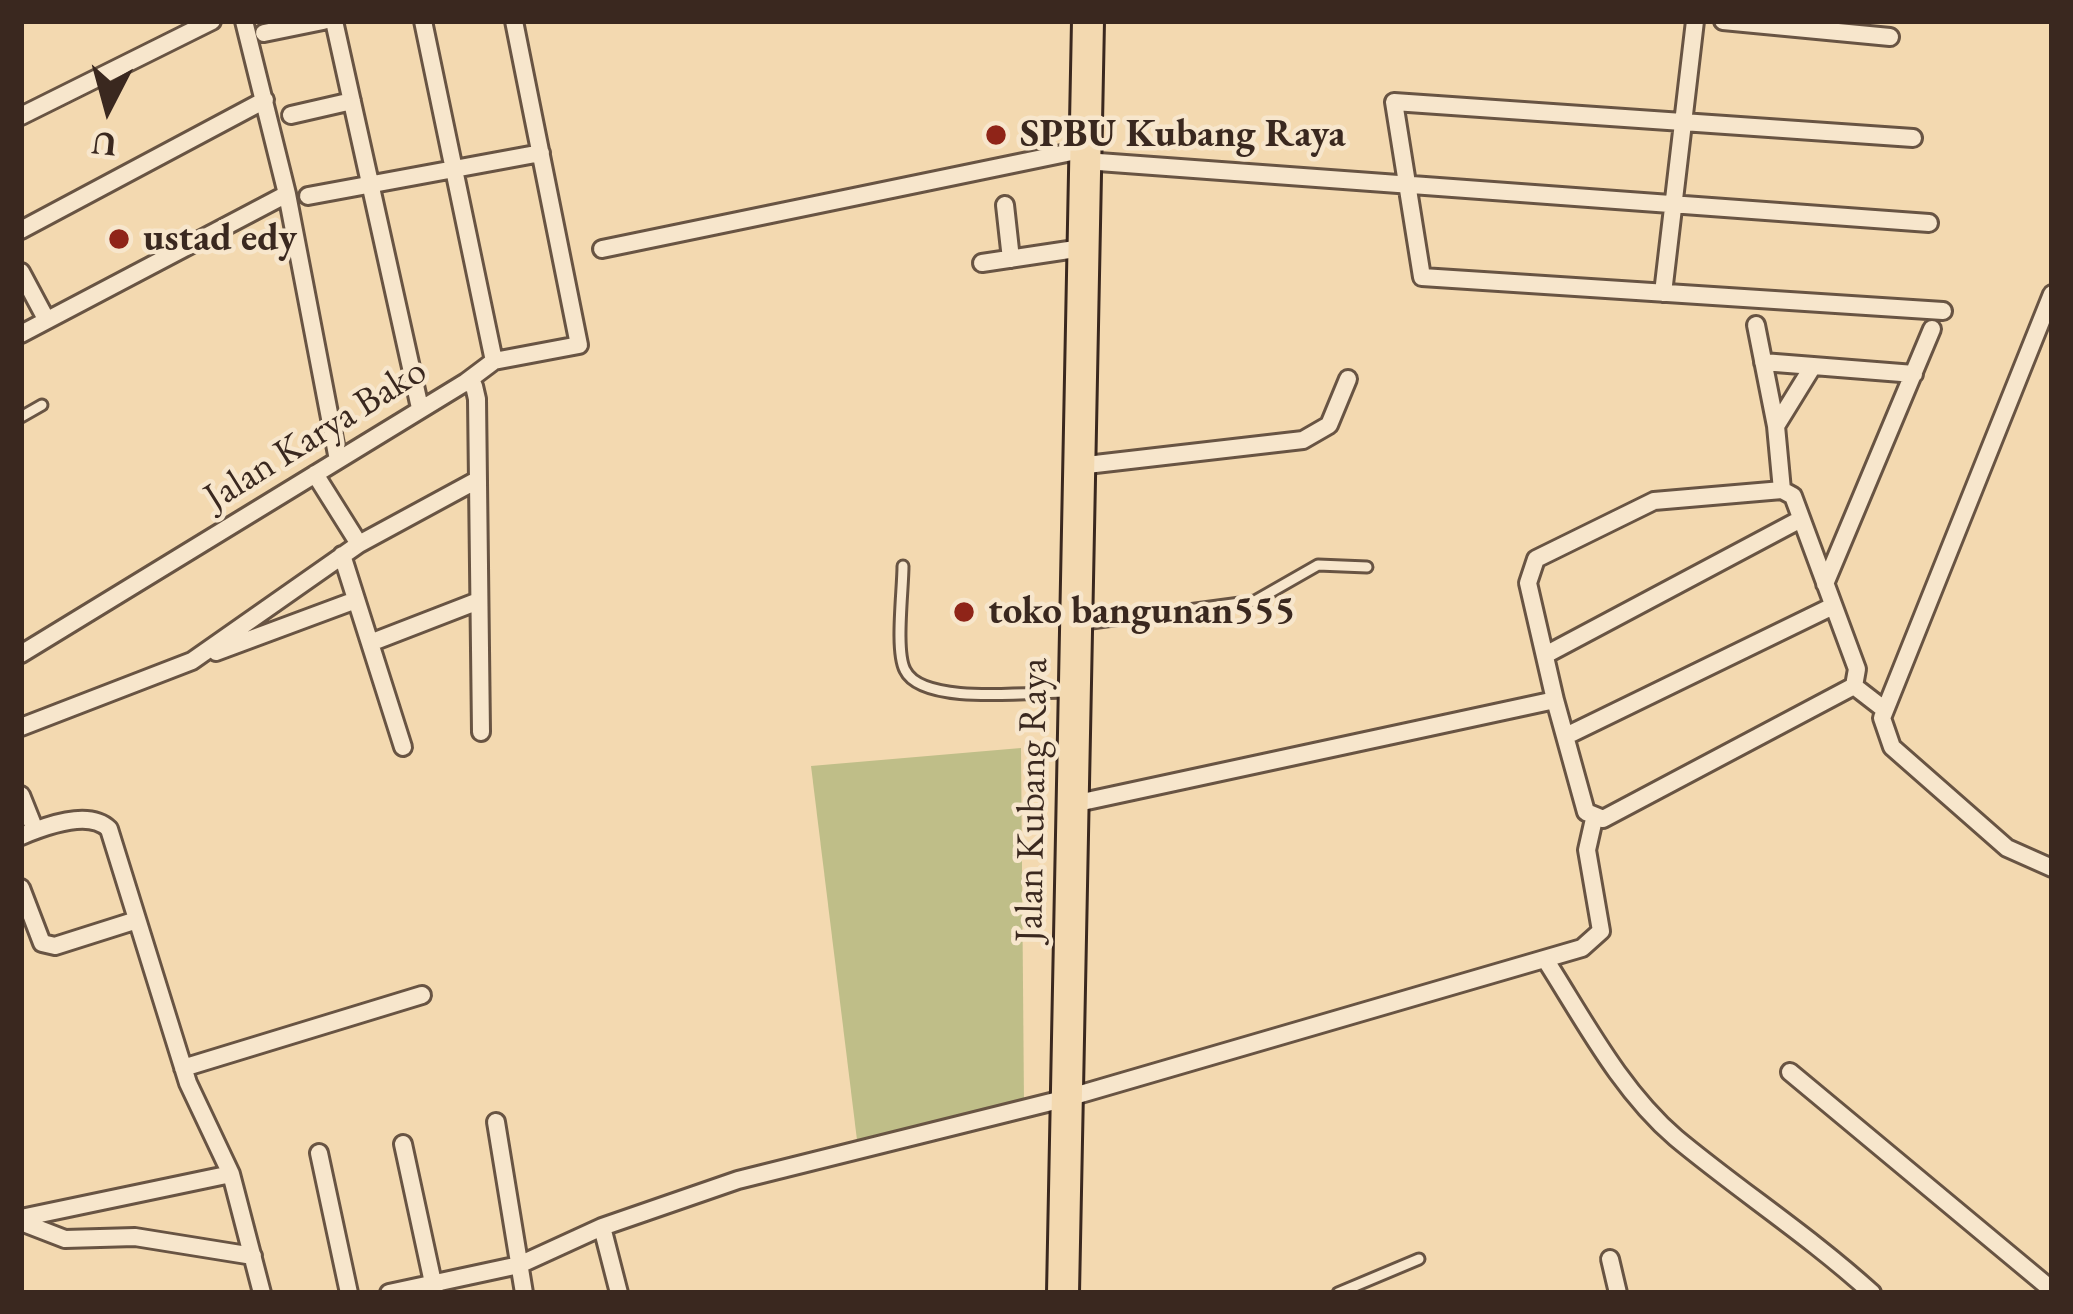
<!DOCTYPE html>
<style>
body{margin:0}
#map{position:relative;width:2073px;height:1314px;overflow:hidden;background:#f3d9b0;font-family:"EB Garamond",serif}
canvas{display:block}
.frame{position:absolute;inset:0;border:24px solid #3a281f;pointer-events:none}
.north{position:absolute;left:48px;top:48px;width:120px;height:120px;-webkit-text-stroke:9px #f7e6cc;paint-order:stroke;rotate:186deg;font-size:33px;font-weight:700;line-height:48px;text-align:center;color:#3a281f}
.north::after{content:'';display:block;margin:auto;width:42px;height:54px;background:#3a281f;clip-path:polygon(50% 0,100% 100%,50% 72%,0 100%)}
</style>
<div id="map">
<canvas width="2073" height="1314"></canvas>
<div class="frame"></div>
<div class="north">U</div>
</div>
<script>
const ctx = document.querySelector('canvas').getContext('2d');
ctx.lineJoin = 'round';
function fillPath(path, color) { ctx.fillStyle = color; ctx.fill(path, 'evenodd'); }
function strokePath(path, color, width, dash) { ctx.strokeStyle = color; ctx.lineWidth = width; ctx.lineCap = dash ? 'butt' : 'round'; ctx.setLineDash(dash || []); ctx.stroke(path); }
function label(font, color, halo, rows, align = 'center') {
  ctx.font = font + ' "EB Garamond",serif'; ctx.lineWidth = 9; ctx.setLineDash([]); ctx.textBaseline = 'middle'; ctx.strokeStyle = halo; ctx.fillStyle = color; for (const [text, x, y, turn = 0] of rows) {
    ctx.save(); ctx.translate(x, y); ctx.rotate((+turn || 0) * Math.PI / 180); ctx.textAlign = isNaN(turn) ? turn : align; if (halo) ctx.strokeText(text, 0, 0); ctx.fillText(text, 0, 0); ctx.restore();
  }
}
const green = new Path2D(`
 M1021,748L1024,1103L857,1140L811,766Z`);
const lane = new Path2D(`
 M21,417L42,405
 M903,566C903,590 895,651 905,670C922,706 1030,692 1067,692
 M1084,624L1255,601L1318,565L1367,567
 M1338,1293L1419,1259`);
const street = new Path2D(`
 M244,21L287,194L338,460
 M334,21L420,408
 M423,21L494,361
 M1723,21L1890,37
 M264,33L323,21
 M291,115L352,101
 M21,116L212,21
 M1913,138L1394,102L1422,277L1943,311
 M1085,161L1929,223
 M308,196L541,153
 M1005,205L1011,259
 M21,230L265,100
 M602,249L1086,149
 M982,263L1082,248
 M21,272L45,317
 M1663,293L1695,21
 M2052,294L1882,718L1892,747L2007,848L2052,868
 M1756,325L1776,426L1782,490
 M21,334L287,194
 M1763,362L1914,374
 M466,382L494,361L579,345L514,21
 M1776,426L1813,366
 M1078,466L1303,440L1329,425L1348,379
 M315,474L359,544
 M342,555L403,747
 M1825,584L1932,329
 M370,643L476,602
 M216,652L356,600
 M1549,653L1801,519
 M21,654L466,382L474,386L477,399L481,732
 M1854,686L1885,710
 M21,727L192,661L359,544L477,480
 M1566,736L1833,606
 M21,795L35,830
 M1073,804L1555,700L1586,812L1603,819L1854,686L1857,669L1793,496L1782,490L1654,501L1536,559L1528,583L1555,700
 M21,836C45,826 89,809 109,829L188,1083L231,1174L262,1293
 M21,888L42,943L55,946L137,920
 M1545,959C1584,1020 1620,1090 1676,1138C1741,1192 1808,1235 1872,1293
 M183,1068L422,995
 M1790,1072L2052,1290
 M496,1122L524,1293
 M403,1144L435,1292
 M319,1153L349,1293
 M21,1218L231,1174
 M21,1222L65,1239L135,1237L253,1256
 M602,1227L619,1293
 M1610,1259L1618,1293
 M389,1293L519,1265L602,1227L738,1180L1067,1098L1582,948L1601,931L1587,850L1594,819`);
const highway = new Path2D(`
 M1063,1293L1088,21`);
const markers = [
 [996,135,12,"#8f2418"],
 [119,239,12,"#8f2418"],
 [964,612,12,"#8f2418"]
];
const poiNames = [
 ["SPBU Kubang Raya",1020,135],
 ["ustad edy",143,239],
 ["toko bangunan555",988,612]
];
const streetNames = [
 ["Jalan Karya Bako",316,435,-32],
 ["Jalan Kubang Raya",1033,800,-89]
];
fillPath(green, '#bfbe88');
strokePath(lane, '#685443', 15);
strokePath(street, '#685443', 22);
strokePath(highway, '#3a281f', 36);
strokePath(lane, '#f7e6cc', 9);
strokePath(street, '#f7e6cc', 16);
strokePath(highway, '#f3d9b0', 30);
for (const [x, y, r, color] of markers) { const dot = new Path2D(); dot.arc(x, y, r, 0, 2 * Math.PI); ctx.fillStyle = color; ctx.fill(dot); strokePath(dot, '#f7e6cc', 4.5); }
label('bold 39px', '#3a281f', '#f7e6cc', poiNames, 'left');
label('39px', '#3a281f', '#f7e6cc', streetNames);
</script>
